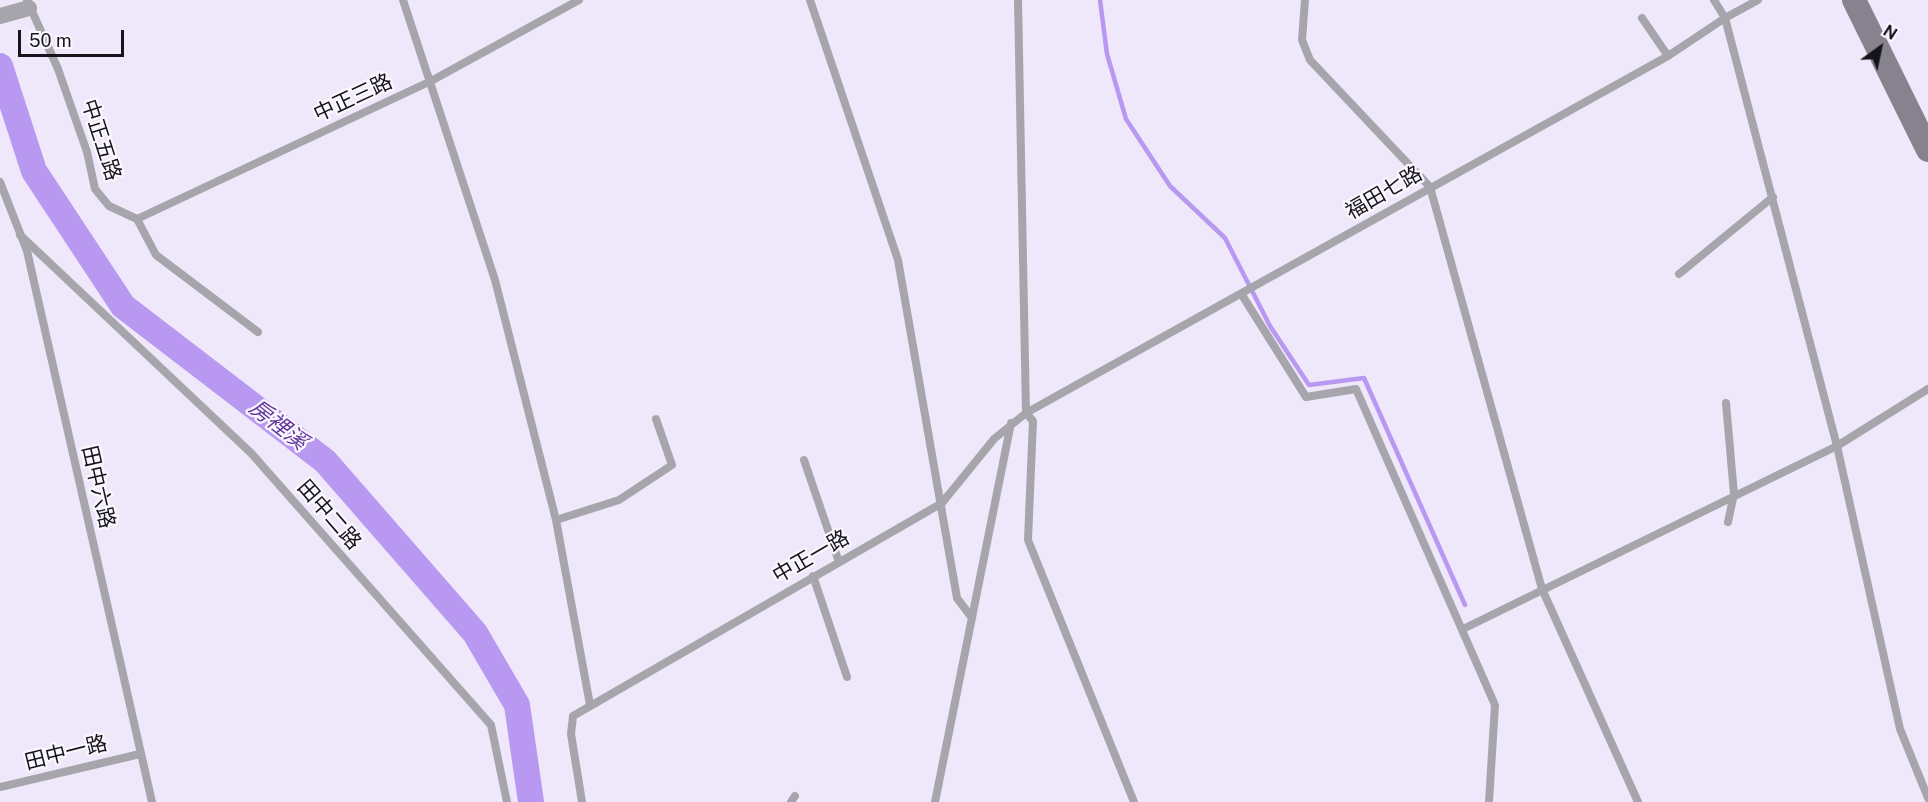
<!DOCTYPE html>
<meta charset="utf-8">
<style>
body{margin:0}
#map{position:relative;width:1928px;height:802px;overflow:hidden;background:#eee8fa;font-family:"Public Sans",sans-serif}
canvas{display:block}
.north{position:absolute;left:1850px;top:18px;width:60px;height:60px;-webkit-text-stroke:4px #faf7ff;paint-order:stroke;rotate:33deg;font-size:16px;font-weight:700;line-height:24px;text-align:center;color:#16141a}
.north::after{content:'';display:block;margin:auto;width:21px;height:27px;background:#16141a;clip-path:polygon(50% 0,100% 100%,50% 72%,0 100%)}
.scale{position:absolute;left:18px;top:30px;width:106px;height:27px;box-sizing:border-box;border:3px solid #16141a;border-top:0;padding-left:8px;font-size:18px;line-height:21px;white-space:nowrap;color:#16141a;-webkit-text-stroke:4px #faf7ff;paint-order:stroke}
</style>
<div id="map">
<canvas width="1928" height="802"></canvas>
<div class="north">N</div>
<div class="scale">50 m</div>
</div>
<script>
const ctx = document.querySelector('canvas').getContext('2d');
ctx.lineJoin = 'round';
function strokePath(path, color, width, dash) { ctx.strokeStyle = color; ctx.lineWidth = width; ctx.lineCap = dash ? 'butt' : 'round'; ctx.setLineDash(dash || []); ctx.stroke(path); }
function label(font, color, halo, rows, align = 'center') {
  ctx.font = font + ' "Public Sans","Noto Sans TC",sans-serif'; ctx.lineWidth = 4.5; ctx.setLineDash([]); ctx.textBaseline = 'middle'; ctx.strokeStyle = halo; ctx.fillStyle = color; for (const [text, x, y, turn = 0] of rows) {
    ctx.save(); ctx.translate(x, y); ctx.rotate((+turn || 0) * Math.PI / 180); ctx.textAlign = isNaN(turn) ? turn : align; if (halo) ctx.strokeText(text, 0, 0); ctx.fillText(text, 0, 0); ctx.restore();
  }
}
const stream = new Path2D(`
 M1100,0L1107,54L1126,119L1170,186L1225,238L1270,326L1309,385L1364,378L1465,605`);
const river = new Path2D(`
 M0,66L34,171L123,306L325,461L475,633L517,705L531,802`);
const lane = new Path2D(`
 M27,0L58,69L87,152L95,189L109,206L137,219L156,255L258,332
 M403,0L495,280L556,520L590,705
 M810,0L898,260L957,598L972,618
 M1018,0L1026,413L1033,421L1028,540L1134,802
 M1305,0L1302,40L1310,60L1430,187L1542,589L1638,802
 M1714,0L1725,18L1837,446L1900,729L1928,798
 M1642,18L1668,56
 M0,182L27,251L152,802
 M137,219L431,81L579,0
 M20,235L251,453L491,725L507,802
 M1679,274L1773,197
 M1242,295L1306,397L1356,389L1495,705L1489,802
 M1726,403L1734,494L1728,522
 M804,460L839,562
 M556,520L619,500L672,465L656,419
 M813,576L847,677
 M1463,629L1837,446L1928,389
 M0,787L140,754
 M582,802L571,734L573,716L942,503L994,439L1026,413L1668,56L1725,18L1758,0
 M791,802L795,796
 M935,802L1011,423`);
const street = new Path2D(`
 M0,16L29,8`);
const secondary = new Path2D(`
 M1854,0L1928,150`);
const streetNames = [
 ["中正三路",353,98,-25],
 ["中正五路",101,140,72],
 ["福田七路",1384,193,-30],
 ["田中六路",98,487,77],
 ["田中二路",329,515,49],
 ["中正一路",811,557,-30],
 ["田中一路",66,753,-14]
];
const waterNames = [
 ["房裡溪",278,425,38]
];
strokePath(stream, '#b898f0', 4.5);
strokePath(river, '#b898f0', 26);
strokePath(lane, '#a7a5ac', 8);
strokePath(street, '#a7a5ac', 16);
strokePath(secondary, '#86828e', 24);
label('21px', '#16141a', '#faf7ff', streetNames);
label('italic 22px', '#63369c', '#faf7ff', waterNames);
</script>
